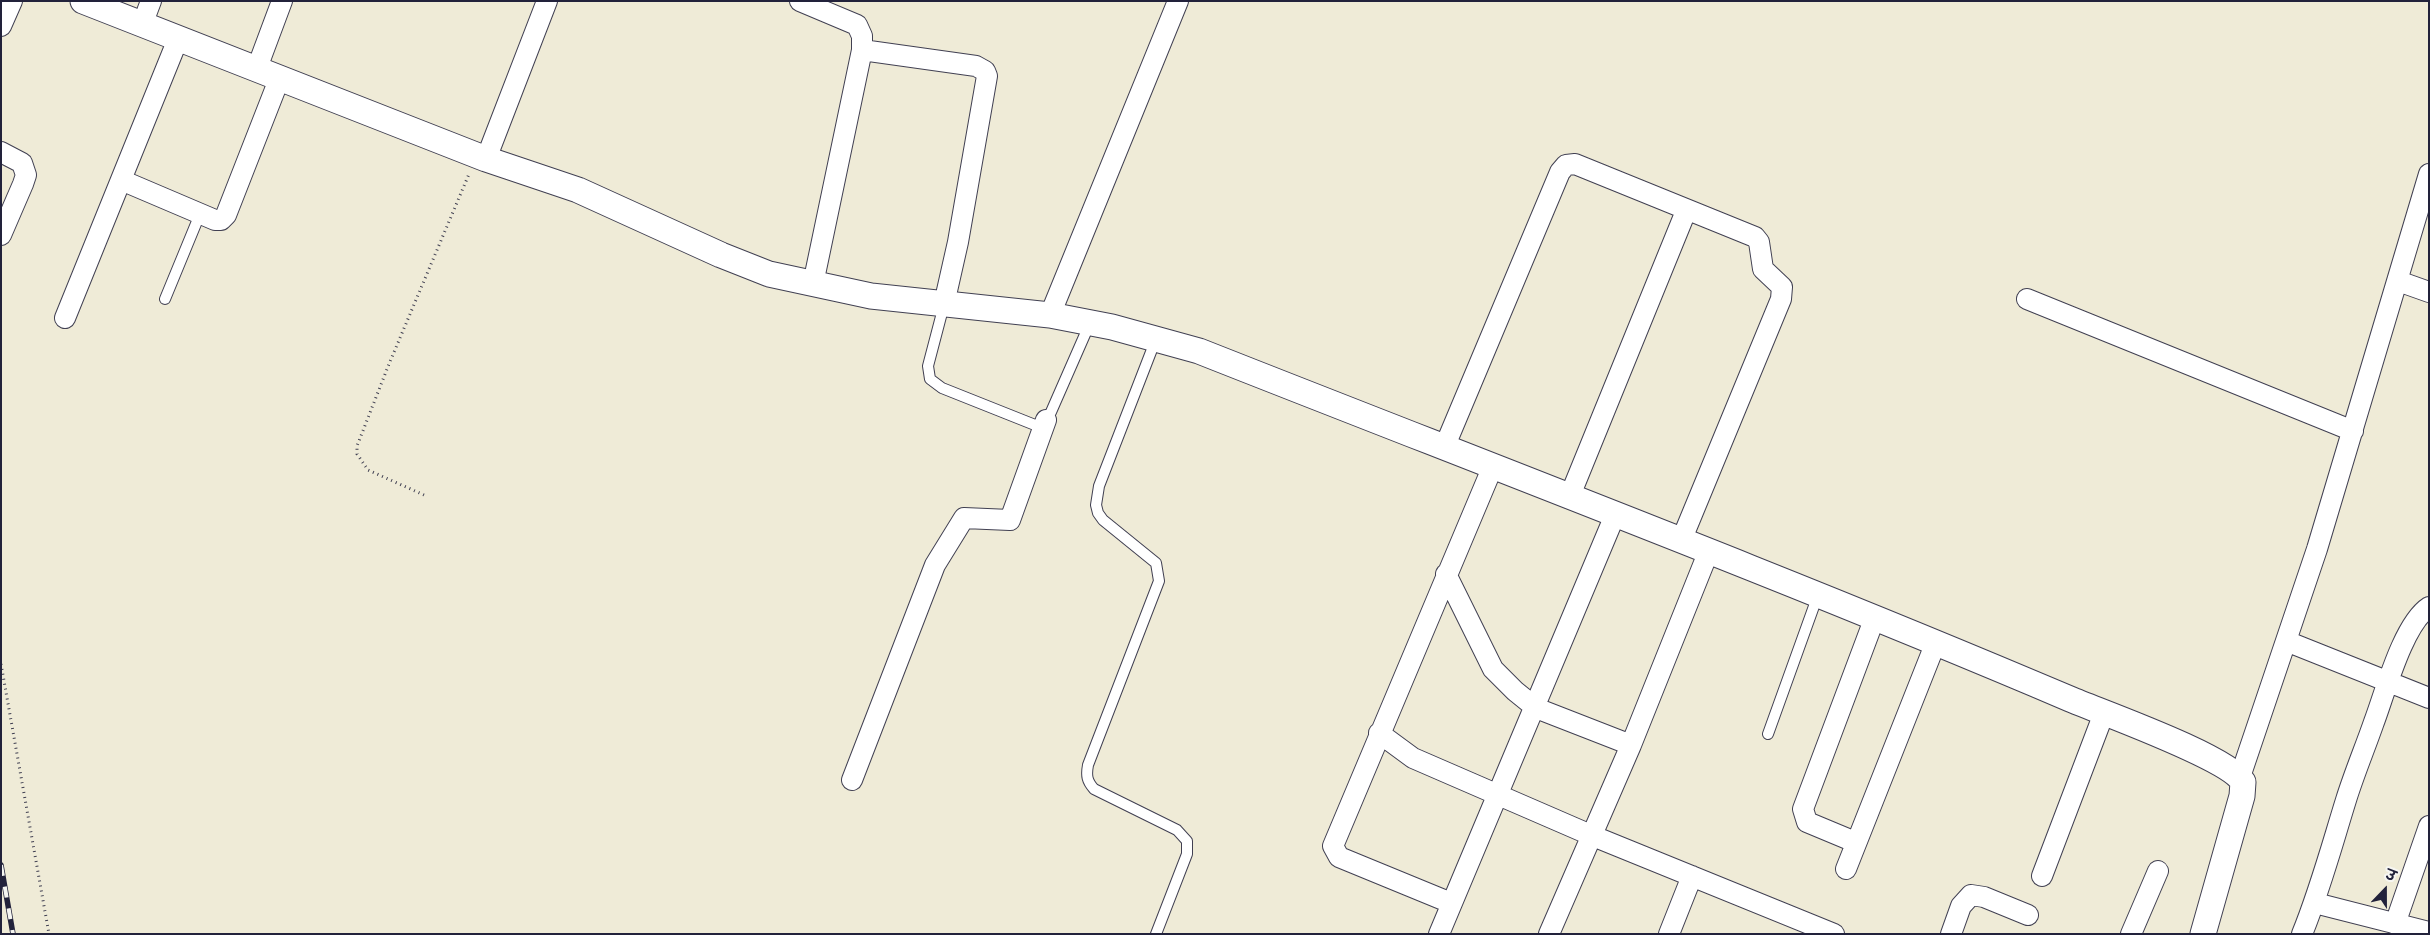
<!DOCTYPE html>
<meta charset="utf-8">
<style>
body{margin:0}
#map{position:relative;width:2430px;height:935px;overflow:hidden;background:#efebd7;font-family:Pangolin,"Playpen Sans Deva",sans-serif}
canvas{display:block}
.frame{position:absolute;inset:0;border:2px solid #22223b;pointer-events:none}
.north{position:absolute;left:2360px;top:865px;width:50px;height:50px;-webkit-text-stroke:4px #f6f6f2;paint-order:stroke;rotate:22deg;font-size:14px;font-weight:700;line-height:20px;text-align:center;color:#22223b}
.north::after{content:'';display:block;margin:auto;width:18px;height:22px;background:#22223b;clip-path:polygon(50% 0,100% 100%,50% 72%,0 100%)}
</style>
<div id="map">
<canvas width="2430" height="935"></canvas>
<div class="frame"></div>
<div class="north">उ</div>
</div>
<script>
const ctx = document.querySelector('canvas').getContext('2d');
ctx.lineJoin = 'round';
function strokePath(path, color, width, dash) { ctx.strokeStyle = color; ctx.lineWidth = width; ctx.lineCap = dash ? 'butt' : 'round'; ctx.setLineDash(dash || []); ctx.stroke(path); }
const path = new Path2D(`
 M424,495L368,470L357,454V446L389,364L469,174
 M1,664L49,934`);
const service = new Path2D(`
 M165,299L200,214
 M944,305L928,366L930,379L942,388L1035,425L1043,423L1051,412L1090,323
 M1156,339L1099,486L1096,505L1098,513L1103,520L1156,563L1159,581L1088,765C1086,776 1087,781 1094,789L1177,830L1187,841V854L1156,934
 M1768,734L1818,595`);
const minor = new Path2D(`
 M800,1L857,25L862,36V50L813,284
 M142,25L151,1
 M1,26L12,1
 M862,50L976,66L985,71L987,76L958,242L944,304
 M257,68L282,1
 M1,152L22,163L26,175L23,184L1,235
 M486,159L547,1
 M121,180L215,220H221L226,215L280,77
 M2398,281L2429,292
 M2027,299L2353,431
 M1050,315L1178,1
 M65,318L178,39
 M1444,448L1560,172L1566,165L1575,164L1755,237L1759,242L1763,269L1782,287L1781,299L1681,541
 M1569,498L1686,211
 M1446,574L1493,669L1515,691L1536,708L1631,745
 M2286,641L2429,698
 M1379,733L1413,758L1593,836L1834,934
 M2240,777L2317,549L2429,174
 M852,780L935,565L964,518L1010,520L1046,420
 M1855,842L1807,822L1803,809L1875,617
 M1846,869L1936,642
 M2042,876L2104,713
 M1451,903L1339,857L1333,846L1493,466
 M2315,903L2429,932
 M2395,924L2429,826
 M1439,934L1615,515
 M1549,934L1631,745L1708,553
 M1669,934L1692,876
 M1951,934L1961,906L1971,895L1984,897L2028,915
 M2131,934L2158,871
 M2302,934C2320,890 2332,845 2346,800C2354,774 2365,748 2374,722C2385,693 2403,624 2429,607`);
const tertiary = new Path2D(`
 M83,1L486,159L578,190L721,255L769,274L871,296L1050,315L1112,327L1199,351C1490,466 1783,577 2070,699C2103,713 2228,757 2243,782L2242,796L2203,934`);
const rail = new Path2D(`
 M1,865L13,934`);
strokePath(service, '#414052', 12);
strokePath(minor, '#414052', 22);
strokePath(tertiary, '#414052', 27);
strokePath(path, '#414052', 3, [1, 4]);
strokePath(service, '#fff', 10);
strokePath(minor, '#fff', 20);
strokePath(tertiary, '#fff', 25);
strokePath(rail, '#22223b', 5.5);
strokePath(rail, '#f6f6f2', 4, [11]);
</script>
